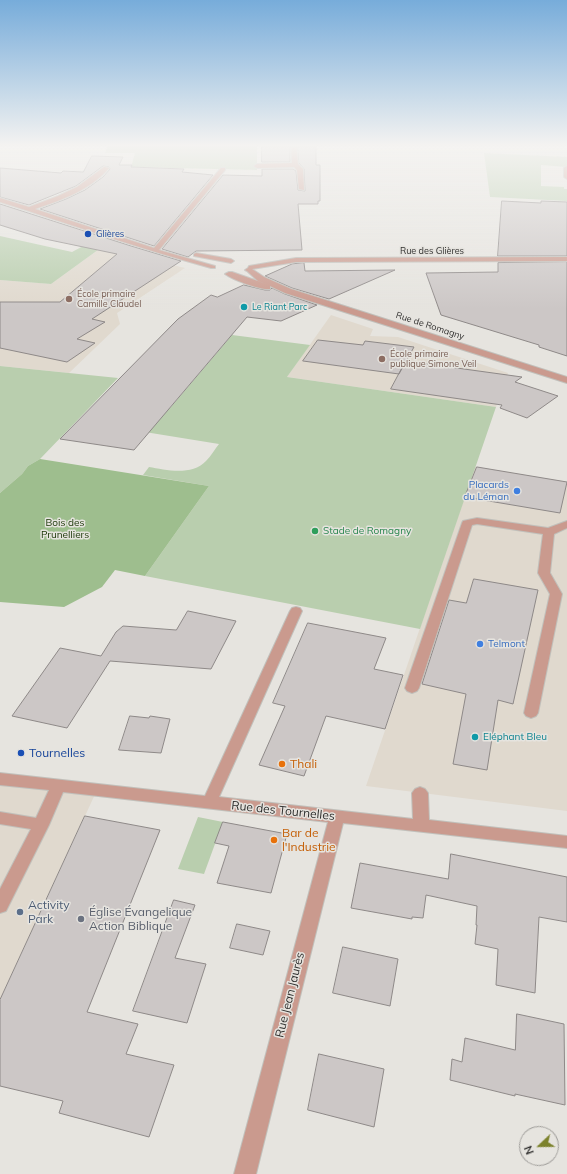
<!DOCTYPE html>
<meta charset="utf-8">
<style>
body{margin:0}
#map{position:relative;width:567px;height:1174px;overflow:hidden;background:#e6e4df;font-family:Mulish,sans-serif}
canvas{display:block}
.north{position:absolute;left:519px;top:1126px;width:40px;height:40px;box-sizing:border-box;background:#e6e4df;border:1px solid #9d9b98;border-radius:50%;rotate:248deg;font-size:11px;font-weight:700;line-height:16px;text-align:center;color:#2f2e2d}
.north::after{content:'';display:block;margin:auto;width:14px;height:18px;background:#7c822c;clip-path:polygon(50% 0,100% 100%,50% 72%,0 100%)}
</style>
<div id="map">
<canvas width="567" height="1174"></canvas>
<div class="north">N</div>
</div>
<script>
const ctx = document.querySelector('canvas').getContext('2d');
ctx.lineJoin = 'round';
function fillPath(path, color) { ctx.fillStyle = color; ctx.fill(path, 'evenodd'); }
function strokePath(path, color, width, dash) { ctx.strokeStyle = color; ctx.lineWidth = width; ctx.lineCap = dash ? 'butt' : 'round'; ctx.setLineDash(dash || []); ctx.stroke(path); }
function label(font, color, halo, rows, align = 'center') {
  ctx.font = font + ' Mulish,sans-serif'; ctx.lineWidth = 3; ctx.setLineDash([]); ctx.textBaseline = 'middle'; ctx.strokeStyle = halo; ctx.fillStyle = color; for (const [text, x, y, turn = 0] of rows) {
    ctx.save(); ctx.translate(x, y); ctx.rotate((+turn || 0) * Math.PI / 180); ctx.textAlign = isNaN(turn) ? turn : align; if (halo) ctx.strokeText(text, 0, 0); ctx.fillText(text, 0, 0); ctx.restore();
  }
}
const built = new Path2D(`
 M102,247L185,268L117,313L120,324L69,373L0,366V280L51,284Z
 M331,315L373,329L370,336L398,337L508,373L496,407L287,377Z
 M475,467L567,482V811L366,786Z
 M0,779L97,790L0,1000Z`);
const green = new Path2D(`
 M108,144H257V170L131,167L135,153H105Z
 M484,153L567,157V167L541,165V186L564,187V189H567V201L490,197Z
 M0,236L72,252L85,245L102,247L51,284L0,280Z
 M232,335L310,345L287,377L496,407L420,629L145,576L209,486L143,475L149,467C166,470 192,476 206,461C211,456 215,449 219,444L114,427L134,403L170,408Z
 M0,366L118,378L40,459L28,466L22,474L0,493Z
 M198,817L223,822L204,874L178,869Z`);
const forest = new Path2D(`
 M40,459L59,462L209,486L145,576L115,570L102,587L64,607L0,602V493L22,474L28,466Z`);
const building = new Path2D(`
 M262,145H290V162H262Z
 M298,145H316V165H320V201H318V204H298L302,250L196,251L188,257L162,249L223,175L262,176V169H293L296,171L298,190L305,191L304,169L299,163Z
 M92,156L123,157L119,165H132L131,167L184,169L182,172L213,175L154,246L40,209L66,199L85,190L103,177L110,169L109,167L103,166L76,186L29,205L0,197V168L61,173L63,171L83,172Z
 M502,201L541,203V201L567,202V256H498Z
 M0,204L131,246L181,261L92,319L105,322L77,339L95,343L67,362L0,348V302H60L117,254L45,239L0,225Z
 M567,262V356L539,347V345L441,315L426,273L498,272V263Z
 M304,263L305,271L395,270L329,299L292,288L265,276L292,264Z
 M244,285L265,290H270L272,288L285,294L317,305L281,321L247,317L134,450L60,439L178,319L211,295L217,297Z
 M318,340L363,345L365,341L414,347L399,374L303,361Z
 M406,361L522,377L515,382L558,396L527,418L500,408L502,405L391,389Z
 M477,467L567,482L560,513L465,497Z
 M474,579L538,590L513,704L498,700L487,770L453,764L466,694L422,684L449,600L466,603Z
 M188,611L236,621L211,669L110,661L67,728L12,716L60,648L101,656L116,632L123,626L176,630Z
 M308,623L386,638L374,669L403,675L385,729L326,716L304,776L259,765L285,706L273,703Z
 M130,716L149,718L150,716L170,719L161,753L119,750Z
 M85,816L160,830L87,1012L138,1024L126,1054L174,1065L149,1137L59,1113L63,1101L0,1086V1000Z
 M223,822L287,834L271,893L217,883L229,846L215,843Z
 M451,854L567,877V922L539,917L535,993L496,985L498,949L475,944L477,925H476L477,906L426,895L423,918L412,917V919L351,908L360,863L448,879Z
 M174,900L195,905L175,958L206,964L187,1023L133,1011Z
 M237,924L270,931L263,955L230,948Z
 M343,947L398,959L390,1006L333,993Z
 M517,1014L564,1024L565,1105L515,1094V1096L450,1080L452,1059L462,1062L465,1038L515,1050Z
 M319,1054L384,1069L374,1127L308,1110Z`);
const minor = new Path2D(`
 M291,144H296L298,164L303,169L304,190L299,189L297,170L294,167L257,168L254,166L257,164L292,163Z
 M567,166V179L564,177V168Z
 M104,167L109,168C90,190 62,200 35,209L154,248L221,168H225V170L159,250L215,266V268H211C140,249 70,224 0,202V198L29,207L58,196L77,187Z
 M196,253L231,259L234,261L231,263L194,256V254Z
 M567,257V261L296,262L252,269L264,277L291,289L567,377V383L285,293L270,286V289C260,290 233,280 225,274L229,272H232L269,285L258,281L247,271L245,270L248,268L249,266L296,258Z
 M477,518L548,528L567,521V528L554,534L550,573L562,594L538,713L536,716L531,718L526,716L524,713L550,594L538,573L543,534L477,524L472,525L419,688L417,691L412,693L407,691L405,688L462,523L463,521Z
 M296,607L300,608L302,611L219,797L413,819L412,793L415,789L420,787L425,789L428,793L429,820L567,836V848L343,823L256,1174H234L328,822L63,792L49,825L6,911L0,913V889L31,829L0,824V812L36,818L49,790L0,785V773L205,796L290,611L292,608Z`);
const markers = [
 [88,234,4,"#1a4fb4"],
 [69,299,4,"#8d6e63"],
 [244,307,4,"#0f9aa8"],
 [382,359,4,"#8d6e63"],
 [517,491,4,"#3f7fe0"],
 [315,531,4,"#2e9e5b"],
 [480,644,4,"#3f7fe0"],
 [475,737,4,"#0f9aa8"],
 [21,753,4,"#1a4fb4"],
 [282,764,4,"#e8710a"],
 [274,840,4,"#e8710a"],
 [20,912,4,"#5c6f8a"],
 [81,919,4,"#6b7280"]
];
const farTransitnames = [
 ["Glières",96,234]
];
const farStreetnames = [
 ["Rue des Glières",432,251],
 ["Rue de Romagny",430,326,18]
];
const farEducationnames = [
 ["École primaire",77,294],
 ["Camille Claudel",77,304],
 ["École primaire",390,354],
 ["publique Simone Veil",390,364]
];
const farCulturenames = [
 ["Le Riant Parc",252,307]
];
const shopNames = [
 ["Placards",509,485],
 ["du Léman",509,497],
 ["Telmont",488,644,"left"]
];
const parkNames = [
 ["Bois des",65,523],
 ["Prunelliers",65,535]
];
const leisureNames = [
 ["Stade de Romagny",323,531]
];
const cultureNames = [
 ["Eléphant Bleu",483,737]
];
const nearTransitnames = [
 ["Tournelles",29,753]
];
const nearFoodnames = [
 ["Thali",290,764],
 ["Bar de",282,833],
 ["l'Industrie",282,847]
];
const nearStreetnames = [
 ["Rue des Tournelles",283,811,6],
 ["Rue Jean Jaurès",290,995,-76]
];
const nearServicenames = [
 ["Activity",28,905],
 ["Park",28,919]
];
const nearWorshipnames = [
 ["Église Évangelique",89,912],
 ["Action Biblique",89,926]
];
fillPath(built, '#e0d9ce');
fillPath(green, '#b9ceae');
fillPath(forest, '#9ebe8e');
fillPath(building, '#ccc7c6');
strokePath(building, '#8e8988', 1);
strokePath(minor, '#c1c0bb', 2);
fillPath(minor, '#ca9a8e');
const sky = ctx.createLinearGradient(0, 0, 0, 309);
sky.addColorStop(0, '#77acda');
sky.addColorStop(0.47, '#f4f3f1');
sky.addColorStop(1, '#f4f3f100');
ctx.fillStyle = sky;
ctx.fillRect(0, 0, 567, 309);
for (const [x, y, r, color] of markers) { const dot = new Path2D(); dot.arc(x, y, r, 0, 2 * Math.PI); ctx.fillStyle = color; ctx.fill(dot); strokePath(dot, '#e6e4df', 1.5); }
label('9px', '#164399', '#e6e4df', farTransitnames, 'left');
label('9px', '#2f2e2d', '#e6e4df', farStreetnames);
label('9px', '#785e54', '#e6e4df', farEducationnames, 'left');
label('9px', '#0d838f', '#e6e4df', farCulturenames, 'left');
label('10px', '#366cbe', '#e6e4df', shopNames, 'right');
label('10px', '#153200', '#e6e4df', parkNames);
label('10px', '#27864d', '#e6e4df', leisureNames, 'left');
label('10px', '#0d838f', '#e6e4df', cultureNames, 'left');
label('12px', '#164399', '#e6e4df', nearTransitnames, 'left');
label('12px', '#c56008', '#e6e4df', nearFoodnames, 'left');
label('12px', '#2f2e2d', '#e6e4df', nearStreetnames);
label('12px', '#4e5e75', '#e6e4df', nearServicenames, 'left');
label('12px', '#5b616d', '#e6e4df', nearWorshipnames, 'left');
</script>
